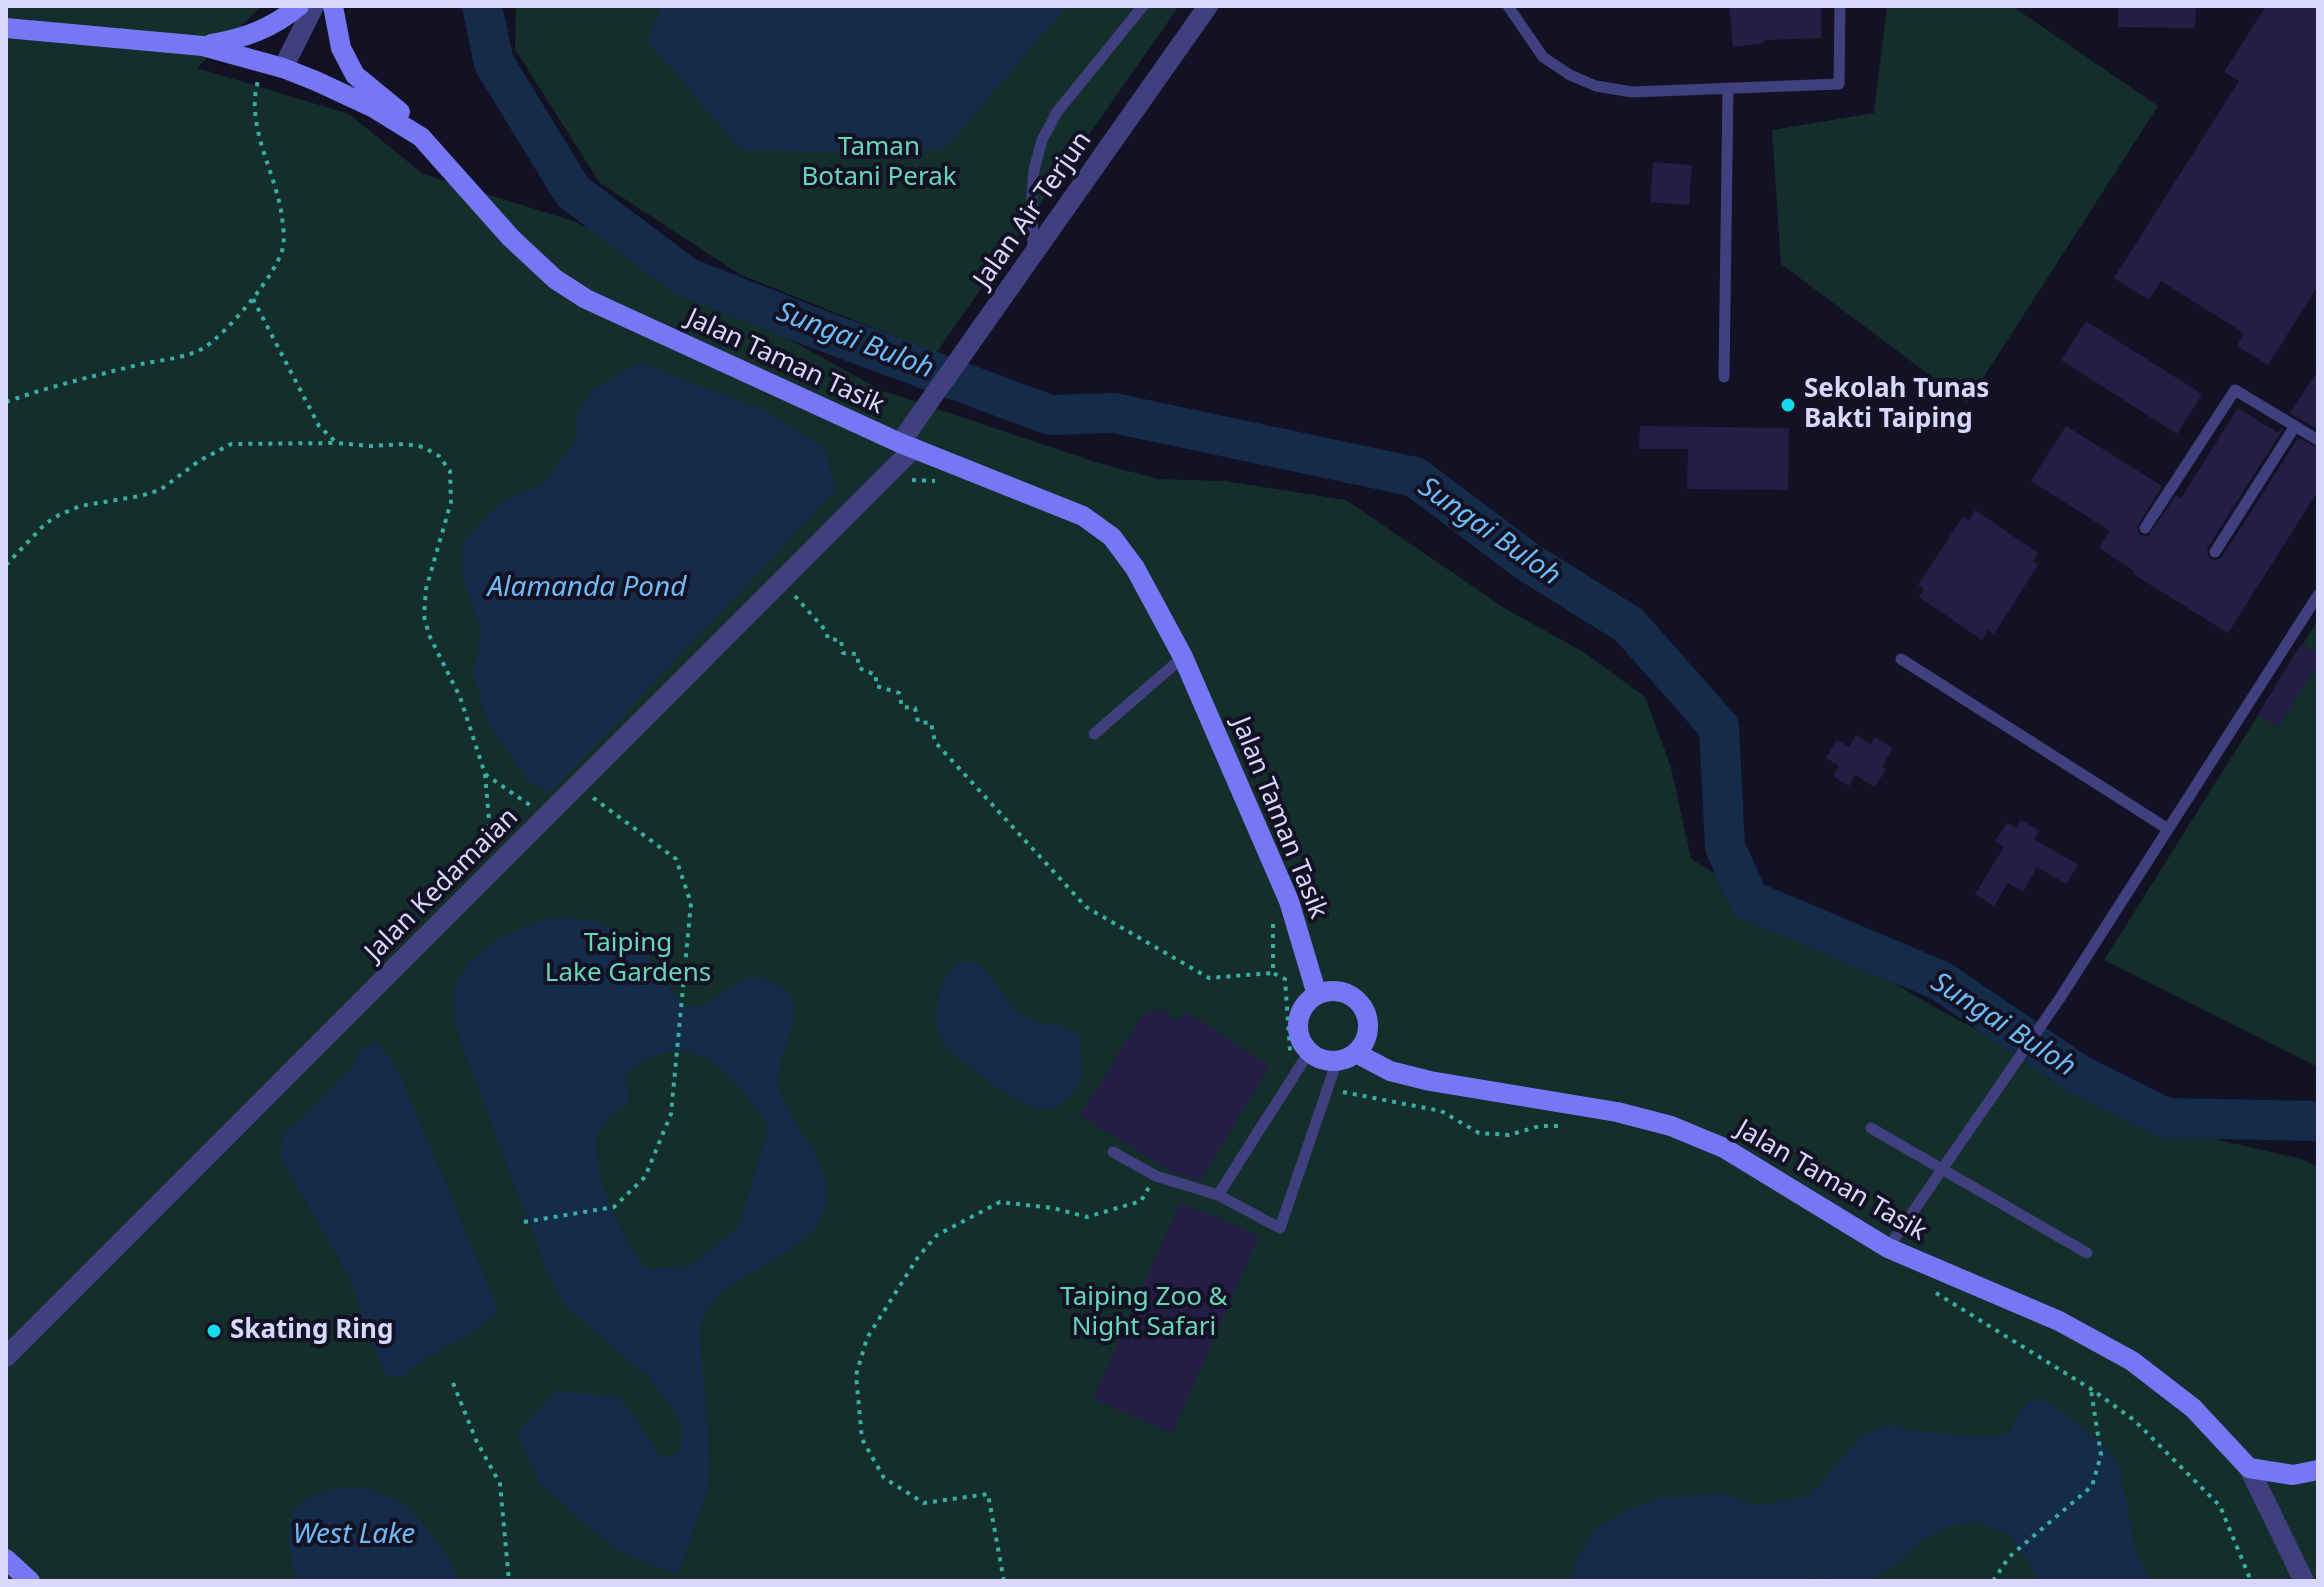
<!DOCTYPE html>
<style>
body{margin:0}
#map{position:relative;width:2324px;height:1587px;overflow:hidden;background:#131124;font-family:"Noto Sans",sans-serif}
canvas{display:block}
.frame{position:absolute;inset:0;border:8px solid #dad7fc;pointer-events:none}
</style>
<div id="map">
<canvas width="2324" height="1587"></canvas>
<div class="frame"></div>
</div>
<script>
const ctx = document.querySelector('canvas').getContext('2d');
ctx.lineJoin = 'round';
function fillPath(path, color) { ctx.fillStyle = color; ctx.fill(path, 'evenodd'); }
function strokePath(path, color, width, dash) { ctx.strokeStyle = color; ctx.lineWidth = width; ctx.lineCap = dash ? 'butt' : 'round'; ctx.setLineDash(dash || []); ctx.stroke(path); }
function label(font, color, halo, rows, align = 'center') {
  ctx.font = font + ' "Noto Sans",sans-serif'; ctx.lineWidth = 8; ctx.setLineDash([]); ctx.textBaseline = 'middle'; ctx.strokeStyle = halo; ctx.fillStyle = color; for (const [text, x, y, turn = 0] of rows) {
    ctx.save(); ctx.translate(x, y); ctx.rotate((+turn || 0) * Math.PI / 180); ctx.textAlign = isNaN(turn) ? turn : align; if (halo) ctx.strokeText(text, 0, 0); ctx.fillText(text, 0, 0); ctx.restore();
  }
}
const green = new Path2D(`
 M6,6H262L197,68L349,114L423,174L576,222L881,390L1095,462L1158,479L1225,481L1346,500L1506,609L1585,653L1645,697L1670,764L1691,859L1932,1006L2157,1126L2302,1159L2318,1167V1581H6Z
 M516,6H1179L936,353L739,274L599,182L515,49Z
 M1887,6H2012L2158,106L1967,403L1781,264L1772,130L1874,113Z
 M2318,620V1067L2104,960Z`);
const water = new Path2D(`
 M661,6H1067L944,149L859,153L741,150L648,41Z
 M640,363L768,412L824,448L836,490L550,792L529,781L487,722L473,672L482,633L463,579V543L501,502L541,485L578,439L574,420L592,390Z
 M559,917C609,919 632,935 662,975C669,985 675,996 684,1005C717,1015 734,967 766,980C826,1002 769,1050 780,1091C793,1134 849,1176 818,1223C791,1264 712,1277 701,1324C698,1337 702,1354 702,1367C705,1403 710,1440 709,1476C708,1497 685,1551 677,1575L616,1550L540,1484L517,1433L558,1390L621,1398L661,1459L680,1451L682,1429L674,1410L649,1377L568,1309L551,1281L462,1045C459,1031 453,1016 453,1002C455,953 517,925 559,917ZM679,1050C722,1055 746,1094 769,1127L738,1229L690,1267L645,1268C623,1243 586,1164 599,1131C605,1116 620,1113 629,1101C630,1092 623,1084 627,1075C632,1060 664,1052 679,1050Z
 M975,962C995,974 1000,1000 1021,1014C1040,1026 1062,1022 1080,1036L1081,1079L1072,1094L1055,1108L1036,1109L1011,1097L964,1063L943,1043L936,1021L938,1003L943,980L957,963Z
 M377,1042L391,1059L402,1080L498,1310C478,1337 430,1349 403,1376H387L363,1324L360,1307L349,1277L280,1156L284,1134L316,1105L351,1068L362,1049Z
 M2045,1399L2100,1442L2119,1464L2136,1553L2151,1581H2037L2030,1563L2008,1535L1980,1522L1952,1526L1926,1537L1897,1564L1867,1581H1844L1823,1577L1775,1581H1570L1577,1560L1594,1531L1627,1510L1661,1498L1721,1493L1758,1506L1809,1496L1863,1435L1890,1425L1919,1432L1987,1438L2010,1433L2018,1414L2031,1400Z
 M346,1487C364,1489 383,1492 399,1502C417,1512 454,1561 458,1581H296C291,1561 281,1522 298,1506C310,1494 330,1491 346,1487Z`);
const river = new Path2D(`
 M482,6L494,63L573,192L686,277L823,331L1050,415L1114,413L1415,477L1528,562L1629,625L1719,727L1725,847L1749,900L1941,981L2078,1074L2166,1118L2318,1121`);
const building = new Path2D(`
 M1729,6H1821L1822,38L1764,40V43L1733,47Z
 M2118,6H2196L2195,28L2118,27Z
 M2266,6H2318V286L2268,365L2237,346L2244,333L2161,281L2149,300L2114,278L2239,81L2224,72Z
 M1653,162L1692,165L1689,205L1650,202Z
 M2086,321L2202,394L2177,434L2061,360Z
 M2318,370V430L2290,413Z
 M2238,408L2278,433L2281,428L2283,429L2208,547L2207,552L2210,559L2215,560L2222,557L2298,438L2318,448V491L2228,633L2133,574L2134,571L2099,548L2110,531L2031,481L2066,426L2162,486L2137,527L2140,535L2148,536L2176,495L2181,498Z
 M1640,426L1789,428L1788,490L1687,489L1688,449H1639Z
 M1975,510L2038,553L2033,561L2038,565L1994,634L1988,630L1982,640L1919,597L1924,589L1918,585L1963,516L1969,520Z
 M2301,644L2318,654V664L2278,727L2258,714Z
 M1856,735L1871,744L1875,737L1893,748L1882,767L1886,769L1875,787L1855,775L1849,786L1833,776L1839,766L1826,758L1837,740L1849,747Z
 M2021,820L2040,831L2034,839L2078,865L2066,884L2037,867L2023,892L2008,883L1994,906L1975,894L2004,847L1995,841L2007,823L2016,828Z
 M1163,1009L1177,1022L1186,1012L1270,1066L1200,1181L1174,1173L1080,1116L1143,1014Z
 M1180,1202L1259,1236L1172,1433L1093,1399Z`);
const path = new Path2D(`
 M253,299L319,426L337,443L371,446L405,444L423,447L439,456L450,471L451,502L426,589L424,616L429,635L460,697L485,774L531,806
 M6,402C50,386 95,376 141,364C161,360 188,358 205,347C228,332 278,273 283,247C285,237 283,227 282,217C276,172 245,127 258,81
 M912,480L935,481
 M6,565L46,523L59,515L80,506L140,496L160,490L199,461L231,444L337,443
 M795,596L826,631L828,639L841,640L843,653L857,654L859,668L876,675V686L899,693L902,707L915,708L918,722L931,723L935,742L1086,907L1209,978L1273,973
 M485,774L491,843
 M1273,924V973L1285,979L1290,1051
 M1343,1092L1441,1111L1479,1133L1509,1135L1540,1126H1561
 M524,1222L614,1207L645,1177L671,1114L691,903L676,859L592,797
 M1936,1293L2091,1389L2134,1420L2220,1506L2251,1581
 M453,1383L476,1440L500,1484L509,1581
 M1004,1581L988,1494L924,1503L884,1478L862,1439L856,1375L867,1338L918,1257L937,1235L1000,1202L1053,1208L1087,1217L1141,1201L1149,1187
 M1993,1581L2009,1557L2092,1486L2101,1455L2091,1390`);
const lane = new Path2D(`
 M1508,6L1543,57L1570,75L1596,86L1632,92L1839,84L1840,6
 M1033,250L1032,195L1034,170L1042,140L1057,112L1143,6
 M1724,377L1728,88
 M2145,528L2235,390L2318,440
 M2215,552L2295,426
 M1901,659L2168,829
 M1094,734L1183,657
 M1871,1128L2087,1253
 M1113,1152L1156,1176L1218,1195L1309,1052
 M1218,1195L1280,1228L1337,1061
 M1888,1248L2060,998L2318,595`);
const street = new Path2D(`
 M283,68L314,6
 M900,443L1208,6
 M6,1357L914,448
 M2249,1468L2304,1581`);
const secondary = new Path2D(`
 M333,6L341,48L355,75L400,112
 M6,28L203,46L283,68L316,81L374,108L421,137L511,238L555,279L586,299L900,443L1083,516L1112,537L1135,568L1183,657L1289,901L1317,995
 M211,44C245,38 271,29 299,6
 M1298 1026a35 35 0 1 1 70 0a35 35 0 1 1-70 0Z
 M1356,1053L1390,1071L1430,1081L1617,1112L1671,1126L1724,1148L1888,1248L2059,1321L2132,1361L2193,1408L2249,1468L2293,1475L2318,1470
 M6,1559L30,1581`);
const markers = [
 [1788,405,8,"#13ddec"],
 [214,1331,8,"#13ddec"]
];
const parkNames = [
 ["Taman",879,148],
 ["Botani Perak",879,178],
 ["Taiping",628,944],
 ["Lake Gardens",628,974],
 ["Taiping Zoo &",1144,1298],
 ["Night Safari",1144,1328]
];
const streetNames = [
 ["Jalan Air Terjun",1033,210,-55],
 ["Jalan Taman Tasik",785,362,25],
 ["Jalan Taman Tasik",1279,818,68],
 ["Jalan Kedamaian",442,885,-45],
 ["Jalan Taman Tasik",1831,1181,30]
];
const poiNames = [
 ["Sekolah Tunas",1804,390],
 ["Bakti Taiping",1804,420],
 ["Skating Ring",230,1331]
];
const waterNames = [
 ["Sungai Buloh",855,341,21],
 ["Sungai Buloh",1489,532,35],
 ["Alamanda Pond",587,588],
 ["Sungai Buloh",2003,1025,33],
 ["West Lake",354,1535]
];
fillPath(green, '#142e2c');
fillPath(water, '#142b4a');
strokePath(river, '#142b4a', 40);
fillPath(building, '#241e44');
strokePath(path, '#39aea3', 4, [4, 6]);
strokePath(lane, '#40407f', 11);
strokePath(street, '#40407f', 20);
strokePath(secondary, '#7677f4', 20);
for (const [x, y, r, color] of markers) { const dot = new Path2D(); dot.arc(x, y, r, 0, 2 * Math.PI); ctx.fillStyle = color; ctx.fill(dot); strokePath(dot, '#131124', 3); }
label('26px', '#68d6b7', '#131124', parkNames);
label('26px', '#dad7fc', '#131124', streetNames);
label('bold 26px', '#dad7fc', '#131124', poiNames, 'left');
label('italic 28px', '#6ebaf3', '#131124', waterNames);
</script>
